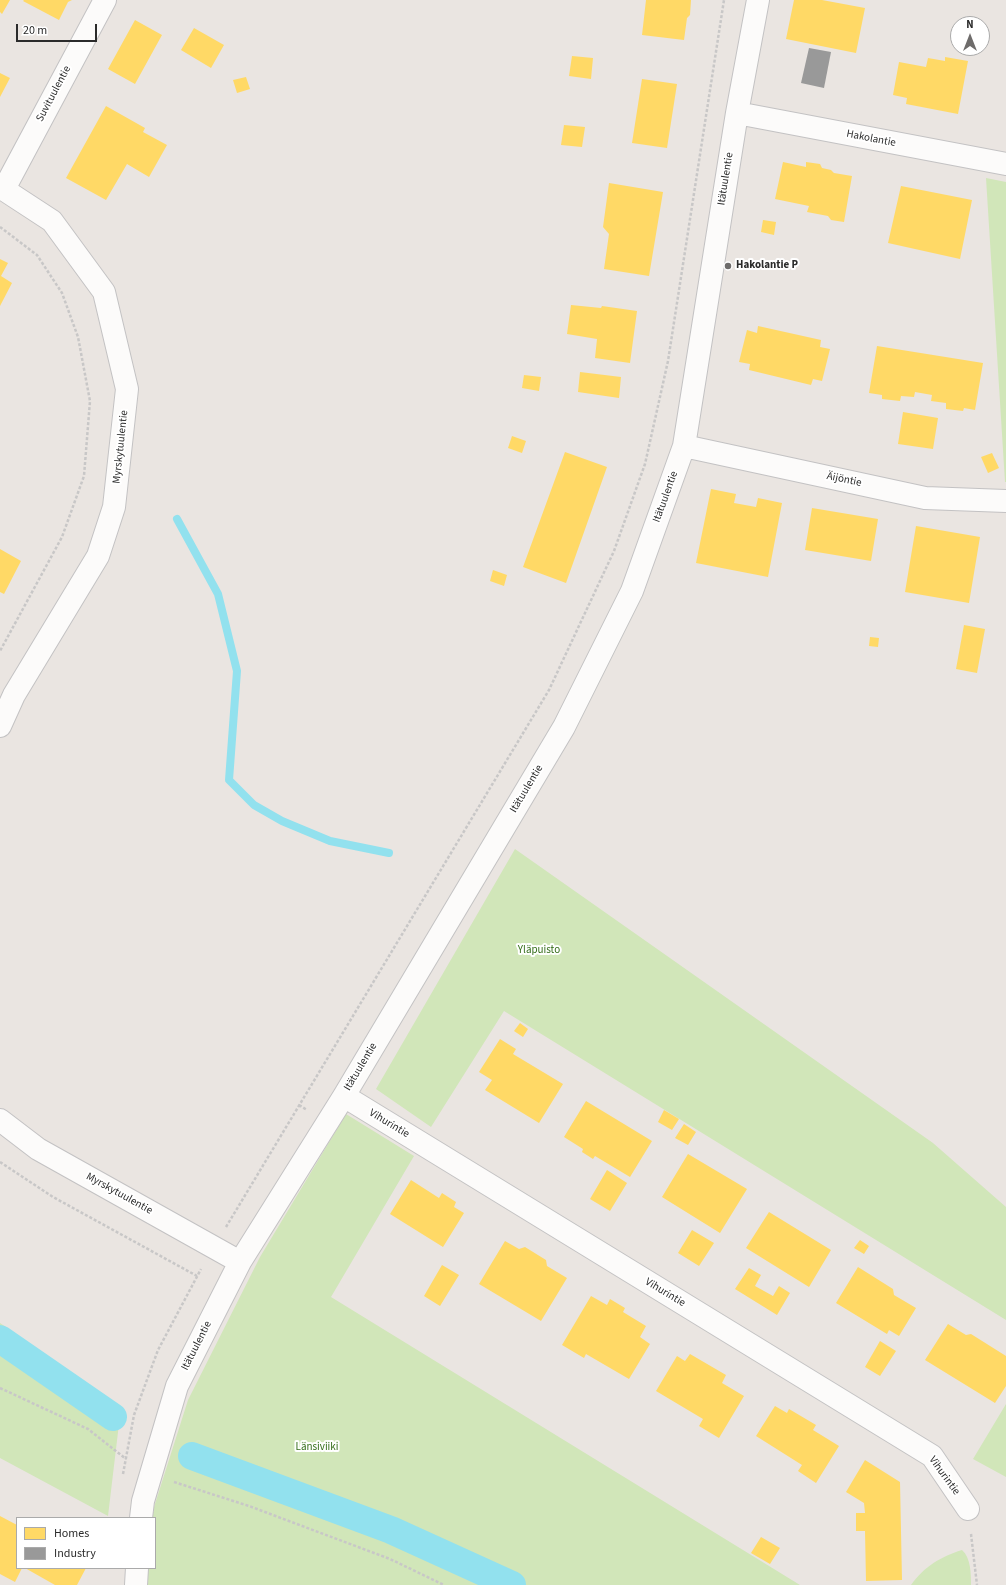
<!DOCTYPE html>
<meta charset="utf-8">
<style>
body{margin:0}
#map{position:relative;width:1006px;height:1585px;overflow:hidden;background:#eae5e1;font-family:"Source Sans 3",sans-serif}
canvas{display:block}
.legend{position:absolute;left:16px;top:1517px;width:140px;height:52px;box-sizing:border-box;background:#fff;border:1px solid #aaa;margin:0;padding:5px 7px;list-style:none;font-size:12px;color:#2b2b2b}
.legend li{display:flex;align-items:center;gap:8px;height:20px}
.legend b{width:20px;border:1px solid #aaa}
.north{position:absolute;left:950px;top:16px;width:40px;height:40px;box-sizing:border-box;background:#fff;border:1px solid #aaa;border-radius:50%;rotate:0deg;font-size:11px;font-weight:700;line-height:16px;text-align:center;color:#2b2b2b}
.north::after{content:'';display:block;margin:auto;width:14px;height:18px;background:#6e6c6b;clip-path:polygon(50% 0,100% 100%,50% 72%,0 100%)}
.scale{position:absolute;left:16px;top:24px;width:81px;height:18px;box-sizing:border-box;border:2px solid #2b2b2b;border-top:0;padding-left:5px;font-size:12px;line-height:14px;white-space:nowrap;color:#2b2b2b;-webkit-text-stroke:3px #fff;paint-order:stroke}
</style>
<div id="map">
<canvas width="1006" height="1585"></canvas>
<ul class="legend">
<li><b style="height:11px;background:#ffd966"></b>Homes</li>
<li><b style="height:11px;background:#999"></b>Industry</li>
</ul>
<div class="north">N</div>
<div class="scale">20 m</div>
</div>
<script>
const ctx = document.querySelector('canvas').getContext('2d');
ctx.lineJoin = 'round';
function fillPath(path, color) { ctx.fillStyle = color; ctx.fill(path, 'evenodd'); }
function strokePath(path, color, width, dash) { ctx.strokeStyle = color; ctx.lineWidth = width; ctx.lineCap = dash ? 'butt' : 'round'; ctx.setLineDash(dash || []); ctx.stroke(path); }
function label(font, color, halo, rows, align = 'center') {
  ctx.font = font + ' "Source Sans 3",sans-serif'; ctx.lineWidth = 4; ctx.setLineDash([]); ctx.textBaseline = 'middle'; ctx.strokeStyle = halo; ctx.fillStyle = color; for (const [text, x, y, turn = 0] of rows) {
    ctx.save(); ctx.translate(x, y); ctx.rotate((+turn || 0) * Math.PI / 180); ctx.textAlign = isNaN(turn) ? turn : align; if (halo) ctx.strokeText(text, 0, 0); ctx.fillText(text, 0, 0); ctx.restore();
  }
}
const green = new Path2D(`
 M986,178L1006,182V482H1005Z
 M515,849L933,1143L1006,1207V1320L504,1011L431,1127L376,1089Z
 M346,1114L414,1156L331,1297L800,1585H146L147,1568H155V1518H152L154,1507L188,1400L260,1257Z
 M0,1323L121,1407L108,1516L0,1458Z
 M1006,1404V1477L973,1459Z
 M962,1550C971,1558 971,1574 971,1585H911C925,1566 940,1557 962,1550Z`);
const homes = new Path2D(`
 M0,0H10L2,14L0,12Z
 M24,0H72L68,2L59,20L23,1Z
 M646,0H691L690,15L687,18L684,40L642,35Z
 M794,0H822L865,8L856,53L786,39Z
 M135,20L162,35L135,84L108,69Z
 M194,28L224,45L211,68L181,50Z
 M572,56L593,58L591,79L569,76Z
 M945,57L968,61L958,114L906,104L907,98L893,95L899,62L926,67L928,58L945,61Z
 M0,73L10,78L0,97Z
 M246,77L250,89L237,93L233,80Z
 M642,79L677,84L667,148L632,143Z
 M106,106L145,128L143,132L167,145L149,177L127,164L106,200L66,178Z
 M564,125L585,127L582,147L561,145Z
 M783,162L806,167V162L820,164L822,168L831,170L834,173L852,176L844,222L831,220L828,216L807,212L809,206L775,199Z
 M609,183L663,192L649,276L604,269L609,234L603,227Z
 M901,186L972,200L960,259L888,243Z
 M763,220L776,222L774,235L761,232Z
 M0,259L8,263L1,276L12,283L0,306Z
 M571,305L601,308L602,306L637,311L630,363L595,358L597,339L567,334Z
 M758,326L821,340L820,347L830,349L822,381L813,379L811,385L749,370L750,364L739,362L747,330L757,333Z
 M877,346L983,363L975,410L964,408L963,411L946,409V403L931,401L932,395L915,392L914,397L901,396L900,401L882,399V395L869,393Z
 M580,372L621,377L619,398L578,392Z
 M524,375L541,377L539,391L522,388Z
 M903,412L938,418L933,449L898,444Z
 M512,436L526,441L522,453L508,448Z
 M565,452L607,467L566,583L523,567Z
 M992,453L999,468L988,473L981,457Z
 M711,489L736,494L734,503L756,507L758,498L782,503L768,577L696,563Z
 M812,508L878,519L871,561L805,550Z
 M916,526L980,537L969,603L905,592Z
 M0,549L21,561L4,594L0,592Z
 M493,570L507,575L504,586L490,581Z
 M964,625L985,629L977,673L956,669Z
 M870,637L879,638L878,647L869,646Z
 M520,1023L528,1029L523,1037L514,1031Z
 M500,1039L516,1049L513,1054L563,1084L539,1123L485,1090L492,1080L479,1072Z
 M586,1101L652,1141L630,1177L595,1156L593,1159L582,1152L583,1149L564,1137Z
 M664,1110L679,1119L672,1130L658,1122Z
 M684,1124L696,1132L688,1145L675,1138Z
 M688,1154L747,1189L720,1233L662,1197Z
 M607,1170L627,1183L610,1211L590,1199Z
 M411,1180L439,1198L442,1193L456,1202L454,1207L464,1213L443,1247L390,1214Z
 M769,1212L831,1250L809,1287L746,1248Z
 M692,1230L714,1243L699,1266L678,1253Z
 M860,1240L869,1246L864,1254L854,1248Z
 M505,1241L519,1249L525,1247L546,1260L547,1266L567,1278L541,1321L479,1284Z
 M442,1265L459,1275L440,1306L424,1296Z
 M858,1267L893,1289L894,1295L916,1308L899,1336L889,1330L887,1334L836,1303Z
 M749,1268L761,1275L755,1286L773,1296L779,1286L790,1293L777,1315L735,1289Z
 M591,1296L607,1305L610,1299L625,1308L623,1312L646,1326L640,1337L650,1344L629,1379L586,1354L584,1358L562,1345Z
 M948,1324L966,1335L971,1334L1006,1356V1386L995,1403L925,1360Z
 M880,1341L896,1351L880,1376L865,1367Z
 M690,1354L726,1375L722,1383L744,1396L719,1438L699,1426L703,1419L656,1391L677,1356L685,1361Z
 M775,1406L787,1413L789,1409L816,1425L813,1430L839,1446L816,1483L798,1471L802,1465L756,1436Z
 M865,1460L900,1482L902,1580L866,1581L865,1531H856V1513H865L864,1503L846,1492Z
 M0,1516L17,1525V1568H22L15,1582L0,1574Z
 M761,1537L780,1548L770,1564L751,1553Z
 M25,1568H86L77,1585H55Z`);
const industry = new Path2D(`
 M809,48L831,52L824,88L801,83Z`);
const stream = new Path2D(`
 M177,519L218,594L237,671L229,780L254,805L282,821L330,841L389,853`);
const canal = new Path2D(`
 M0,1339L113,1417
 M192,1456L391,1530L512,1585`);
const path = new Path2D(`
 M0,227L37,255L62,293L78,337L90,401L84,476L62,537L0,651
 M299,1105L307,1110
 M0,1162L53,1197L197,1276
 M226,1227L549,690L614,551L645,464L668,361L724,0
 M0,1388L88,1429L126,1459
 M123,1474L134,1415L158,1350L201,1269
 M174,1482L249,1506L390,1559L444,1585
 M971,1534L977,1585`);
const minor = new Path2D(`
 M737,113L1006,164
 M0,187L52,221L104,292L127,389L114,507L98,556L14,695L0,726
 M4,189L105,0
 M684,446L925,498L1006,501
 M344,1096L932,1456L968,1509
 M0,1120L38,1149L240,1262
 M141,1518L143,1501L177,1386L240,1262L344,1096L564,727L632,591L684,446L737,113L758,0
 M136,1585L137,1568`);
const markers = [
 [728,266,4,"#6e6c6b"]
];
const streetNames = [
 ["Suvituulentie",54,94,-62],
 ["Hakolantie",871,139,11],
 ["Itätuulentie",726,179,-81],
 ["Myrskytuulentie",121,447,-84],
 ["Äijöntie",844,480,12],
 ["Itätuulentie",666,497,-70],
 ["Itätuulentie",527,789,-59],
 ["Itätuulentie",361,1067,-59],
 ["Vihurintie",389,1124,31],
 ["Myrskytuulentie",119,1194,29],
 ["Vihurintie",665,1293,31],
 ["Itätuulentie",197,1346,-63],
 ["Vihurintie",944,1476,54]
];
const poiNames = [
 ["Hakolantie P",736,266]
];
const parkNames = [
 ["Yläpuisto",539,951],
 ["Länsiviiki",317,1448]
];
fillPath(green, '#d1e6b9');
fillPath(homes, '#ffd966');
fillPath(industry, '#999');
strokePath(stream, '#92e1ee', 8);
strokePath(canal, '#92e1ee', 28);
strokePath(minor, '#c3c2c3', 24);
strokePath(path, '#c8c7c7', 2.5, [3, 2]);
strokePath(minor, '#fcfbfa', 22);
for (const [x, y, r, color] of markers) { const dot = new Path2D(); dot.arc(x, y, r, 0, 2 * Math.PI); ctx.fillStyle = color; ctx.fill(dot); strokePath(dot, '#fff', 1.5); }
label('11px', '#2b2b2b', '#fff', streetNames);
label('bold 11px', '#2b2b2b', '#fff', poiNames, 'left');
label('11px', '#336c18', '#fff', parkNames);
</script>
